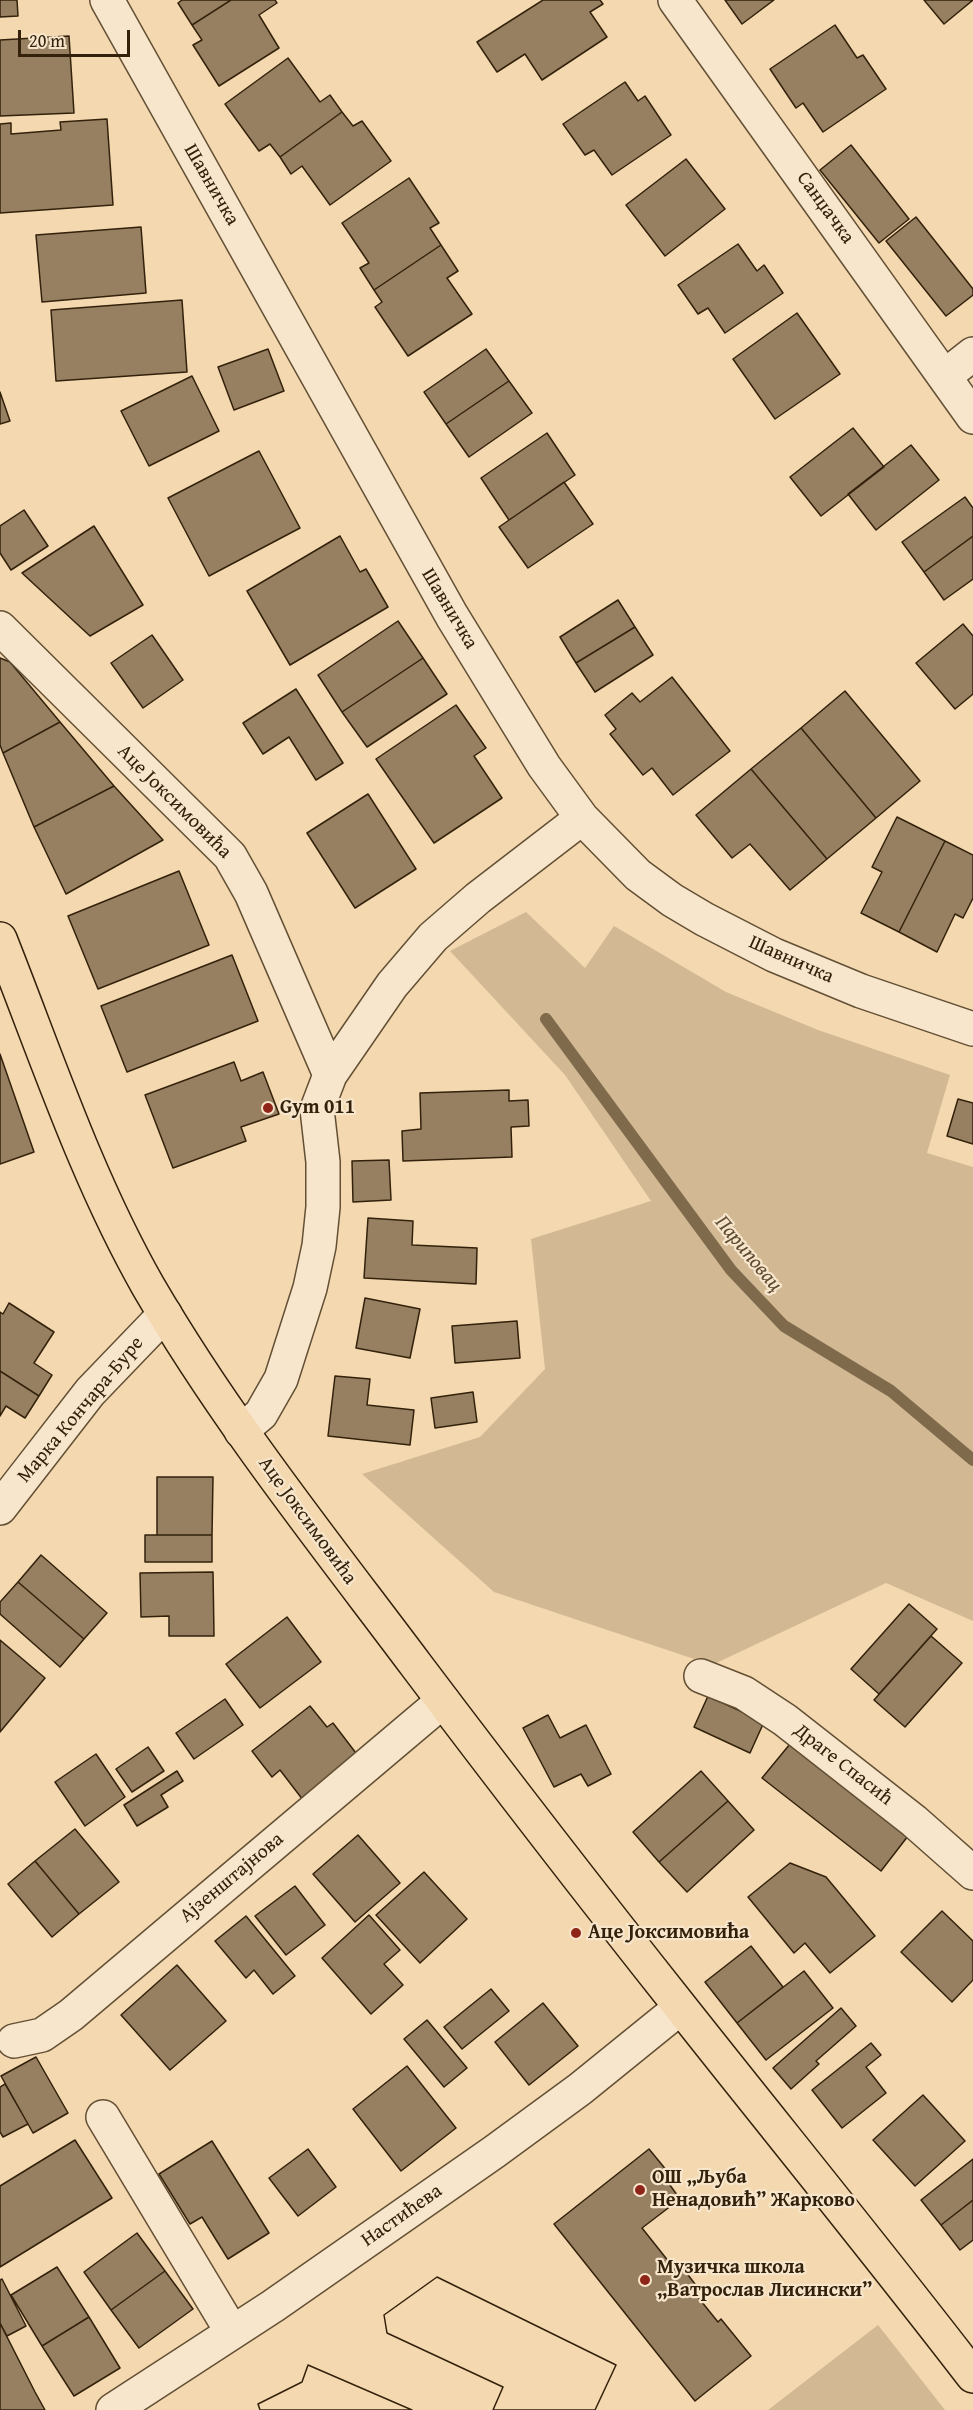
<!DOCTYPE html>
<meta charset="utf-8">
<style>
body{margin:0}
#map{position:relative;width:973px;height:2410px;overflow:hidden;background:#f3d8b0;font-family:"Gentium Book Plus",serif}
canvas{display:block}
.scale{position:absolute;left:18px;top:30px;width:112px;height:27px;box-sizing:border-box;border:3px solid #33210b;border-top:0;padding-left:8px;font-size:18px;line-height:21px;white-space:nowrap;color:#33210b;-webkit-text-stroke:4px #f7e6cc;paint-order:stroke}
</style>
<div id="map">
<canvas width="973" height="2410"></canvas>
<div class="scale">20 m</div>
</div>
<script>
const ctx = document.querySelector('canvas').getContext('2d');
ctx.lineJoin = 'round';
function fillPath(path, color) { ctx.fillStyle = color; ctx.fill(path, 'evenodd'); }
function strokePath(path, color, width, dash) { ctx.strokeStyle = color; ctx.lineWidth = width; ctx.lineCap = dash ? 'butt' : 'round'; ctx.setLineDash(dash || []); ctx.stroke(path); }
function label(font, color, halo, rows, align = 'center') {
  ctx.font = font + ' "Gentium Book Plus",serif'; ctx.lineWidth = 4.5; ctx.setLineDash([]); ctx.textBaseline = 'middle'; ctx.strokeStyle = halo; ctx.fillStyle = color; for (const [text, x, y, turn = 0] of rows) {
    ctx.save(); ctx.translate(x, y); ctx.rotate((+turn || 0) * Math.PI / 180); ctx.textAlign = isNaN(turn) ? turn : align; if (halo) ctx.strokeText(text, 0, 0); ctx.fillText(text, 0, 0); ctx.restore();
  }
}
const green = new Path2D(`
 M526,912L585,968L614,926L726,992L818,1030L950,1075L927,1153L973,1167V1621L886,1583L712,1665L494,1592L362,1474L480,1437L545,1369L531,1239L651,1201L565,1075L450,951Z
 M878,2325L945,2410H768Z`);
const stream = new Path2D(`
 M546,1019L731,1270L784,1326L891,1391L973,1460`);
const building = new Path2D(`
 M0,0H17L18,16L0,17Z
 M182,0H231L192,25L178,3Z
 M231,0H275L277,3L259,15L279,48L219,86L193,45L202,40L192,25Z
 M543,0H600L603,4L590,12L607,37L542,80L525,54L497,72L477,42Z
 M725,0H774L742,24Z
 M924,0H973L944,24Z
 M835,25L857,58L863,55L886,89L823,132L803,103L796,108L770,69Z
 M69,36L74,113L0,116V40Z
 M288,58L320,102L330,95L342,112L280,157L270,144L259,151L225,104Z
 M625,82L638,101L645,96L671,135L612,175L594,150L585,155L563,124Z
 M342,112L353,126L362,121L391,161L330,205L302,166L291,174L280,157Z
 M107,119L113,205L0,213V124L11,123V134L61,130L60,122Z
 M851,145L909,219L879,243L820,170Z
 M686,159L725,209L665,256L626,205Z
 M409,178L439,223L430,228L441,245L374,290L360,268L369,263L342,223Z
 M916,217L973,289V295L946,316L886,241Z
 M141,227L146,293L42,302L36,235Z
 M738,244L757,271L764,265L783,293L725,333L708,308L698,314L678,285Z
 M441,245L458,271L447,278L472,314L408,356L375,307L382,302L374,290Z
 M182,300L187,372L56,381L51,310Z
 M797,313L840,374L775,419L733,359Z
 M268,349L284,391L234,410L218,367Z
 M486,349L509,381L446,424L424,392Z
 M192,376L219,431L149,466L121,411Z
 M509,381L532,413L469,457L446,424Z
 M0,392L10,421L0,424Z
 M853,428L884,467L821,516L790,477Z
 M547,433L575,475L509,520L481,478Z
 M911,445L939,480L876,530L848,494Z
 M259,451L300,528L209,576L168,498Z
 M564,482L593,524L528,568L499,527Z
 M965,497L973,508V536L924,572L902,542Z
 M24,510L48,546L11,570L0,553V526Z
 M94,526L143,605L90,636L22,573Z
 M340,536L360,572L366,569L388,607L290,665L247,591Z
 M973,536V579L944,600L924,572Z
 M618,600L635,627L576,663L560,637Z
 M398,621L423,658L342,712L318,675Z
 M963,624L973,636V694L955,709L916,663Z
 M635,627L653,655L595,692L576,663Z
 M152,635L183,680L143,708L111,663Z
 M0,658L10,662L60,722L3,753L0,745Z
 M423,658L447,694L367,747L342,712Z
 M672,677L730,751L673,795L652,768L643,775L610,734L616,729L605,715L632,693L640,702Z
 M296,689L343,763L316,780L289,737L263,754L243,723Z
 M845,691L920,781L876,818L801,728Z
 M456,705L486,748L474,756L502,798L434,843L376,759Z
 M60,722L114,786L34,827L3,753Z
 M801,728L876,818L827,859L751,769Z
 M751,769L827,859L790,890L750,844L732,858L696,815Z
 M114,786L163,840L66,894L34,827Z
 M368,794L416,869L355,908L307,833Z
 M897,817L945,841L899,932L861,913L882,872L872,867Z
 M945,841L973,855V898L963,918L955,914L937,952L899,932Z
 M179,871L209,945L98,989L68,916Z
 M232,955L258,1021L127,1072L101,1006Z
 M0,1054L34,1152L0,1164Z
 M234,1062L241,1081L263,1072L279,1114L241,1127L246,1141L173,1168L145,1095Z
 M509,1090V1101L528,1100L529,1126L511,1127L512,1157L403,1161L402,1131L421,1129L420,1093Z
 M958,1099L973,1103V1144L947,1136Z
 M389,1160L391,1200L353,1202L352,1161Z
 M368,1218L413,1221L412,1245L477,1248L476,1284L364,1278Z
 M365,1298L420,1309L410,1358L356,1348Z
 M9,1303L54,1332L34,1363L52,1375L39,1396L0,1371V1312L3,1314Z
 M517,1321L520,1358L455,1363L452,1326Z
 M0,1371L39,1396L25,1418L6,1406L0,1416Z
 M335,1376L370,1379L367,1405L414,1410L410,1445L328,1436Z
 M473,1392L477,1422L435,1428L431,1398Z
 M157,1477H213L212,1535H157Z
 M145,1535H212V1562H145Z
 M41,1555L107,1613L84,1639L18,1582Z
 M213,1572L214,1636H169V1616L141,1617L140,1573Z
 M18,1582L84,1639L60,1667L0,1614V1602Z
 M909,1604L937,1629L879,1694L851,1669Z
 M287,1617L321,1662L260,1708L226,1664Z
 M931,1636L962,1663L905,1727L874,1700Z
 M0,1640L45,1678L0,1732Z
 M708,1696L764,1722L750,1753L694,1727Z
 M225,1699L243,1725L194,1759L176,1733Z
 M310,1706L327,1727L333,1723L359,1757L303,1800L280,1770L272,1777L252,1751Z
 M548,1715L560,1738L586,1725L611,1774L588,1786L581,1774L554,1787L523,1728Z
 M790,1744L908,1836L881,1871L762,1778Z
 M148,1747L164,1771L132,1792L116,1769Z
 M96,1754L125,1797L85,1826L55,1782Z
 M177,1771L183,1781L161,1795L168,1807L137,1826L124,1805Z
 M701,1771L728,1801L659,1862L633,1832Z
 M728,1801L754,1830L687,1892L659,1862Z
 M75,1829L119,1882L79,1914L35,1861Z
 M358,1835L400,1883L355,1922L313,1874Z
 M35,1861L79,1914L52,1937L8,1884Z
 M790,1863L826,1877L875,1936L830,1973L805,1943L794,1953L748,1897Z
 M424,1872L467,1919L420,1963L376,1915Z
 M295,1886L325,1925L286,1955L255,1916Z
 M942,1911L973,1941V1980L952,2002L901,1952Z
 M369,1915L400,1950L384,1964L403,1985L371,2014L322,1958Z
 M246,1916L295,1976L273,1994L254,1970L246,1978L215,1941Z
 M751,1946L783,1987L737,2023L705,1982Z
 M177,1965L226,2021L170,2070L121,2015Z
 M804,1971L833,2008L766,2060L737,2023Z
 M491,1989L509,2011L462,2049L444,2027Z
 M543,2003L578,2046L529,2085L495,2042Z
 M841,2008L856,2026L816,2061L819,2064L791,2089L773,2068Z
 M427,2020L467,2068L444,2087L404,2039Z
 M871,2043L881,2055L866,2067L886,2093L842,2128L812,2090Z
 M36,2057L68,2113L33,2133L1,2076Z
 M407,2066L456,2128L401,2171L353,2109Z
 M5,2084L28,2124L3,2137L0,2132V2087Z
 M923,2095L965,2141L915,2186L873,2140Z
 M75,2140L112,2198L0,2267V2186Z
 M212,2141L269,2233L228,2259L202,2217L190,2224L159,2174Z
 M308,2149L336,2187L298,2216L269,2178Z
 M649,2149L672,2177L667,2181L680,2199L642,2228L677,2272L682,2267L698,2288L693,2291L718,2322L721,2319L751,2356L695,2401L554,2224Z
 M973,2159V2200L941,2225L921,2200Z
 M973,2200V2240L960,2250L941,2225Z
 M137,2233L165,2271L111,2310L84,2272Z
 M57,2267L89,2317L42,2346L11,2295Z
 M165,2271L193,2309L139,2348L111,2310Z
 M437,2277L616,2365L595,2410H493L503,2387L387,2333L384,2315Z
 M437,2277L616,2365L595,2410H493L503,2387L387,2333L384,2315Z
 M2,2279L26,2326L7,2336L0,2323V2280Z
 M89,2317L120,2368L74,2396L42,2346Z
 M0,2323L35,2392L45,2410H0Z
 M308,2365L412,2410H260L258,2404L302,2382Z
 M308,2365L412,2410H260L258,2404L302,2382Z`);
const minor = new Path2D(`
 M107,0L452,616L544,766L582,818L638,875L672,900L704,919L774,955L861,991L973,1029
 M675,0L973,417
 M945,376L973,354
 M0,628L230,856L251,893L330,1075
 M241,1431L261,1414L281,1379L310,1288L319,1246L323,1207V1162L317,1109L330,1075L392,985L433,937L478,898L582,818
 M0,1508L90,1392L165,1314
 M701,1676L744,1693L785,1720L914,1821L973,1873
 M14,2041L42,2035L71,2015L443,1701
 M103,2117L232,2332
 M113,2410L273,2306L494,2152L580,2089L680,2008`);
const major = new Path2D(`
 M0,939C46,1055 86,1177 148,1286C226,1420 323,1541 416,1665C502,1779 590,1893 679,2005C777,2129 877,2251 973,2376`);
const markers = [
 [268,1108,6,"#8f2418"],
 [576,1933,6,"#8f2418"],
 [640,2190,6,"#8f2418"],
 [645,2280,6,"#8f2418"]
];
const streetNames = [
 ["Шавничка",211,185,60],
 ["Санџачка",825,208,54],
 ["Шавничка",449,609,59],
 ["Аце Јоксимовића",174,802,45],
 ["Шавничка",791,960,24],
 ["Марка Кончара-Буре",81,1410,-50],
 ["Аце Јоксимовића",307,1521,54],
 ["Драге Спасић",843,1765,38],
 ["Ајзенштајнова",232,1878,-40],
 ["Настићева",402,2216,-35]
];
const poiNames = [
 ["Gym 011",280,1108],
 ["Аце Јоксимовића",588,1933],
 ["ОШ „Љуба",652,2178],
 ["Ненадовић” Жарково",652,2201],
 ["Музичка школа",657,2268],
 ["„Ватрослав Лисински”",657,2291]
];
const waterNames = [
 ["Париповац",748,1254,50]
];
fillPath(green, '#d2b994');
strokePath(stream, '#7f6a4c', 12);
fillPath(building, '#978061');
strokePath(building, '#33210b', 1.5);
strokePath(minor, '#634f34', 36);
strokePath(major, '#33210b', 36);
strokePath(minor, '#f7e6cc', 33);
strokePath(major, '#f3d8b0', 33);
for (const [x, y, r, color] of markers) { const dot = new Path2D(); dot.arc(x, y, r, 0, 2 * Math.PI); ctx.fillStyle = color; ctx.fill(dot); strokePath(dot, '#f7e6cc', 2); }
label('20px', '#33210b', '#f7e6cc', streetNames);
label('bold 20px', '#33210b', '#f7e6cc', poiNames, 'left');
label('italic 21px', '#5f4b31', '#f7e6cc', waterNames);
</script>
